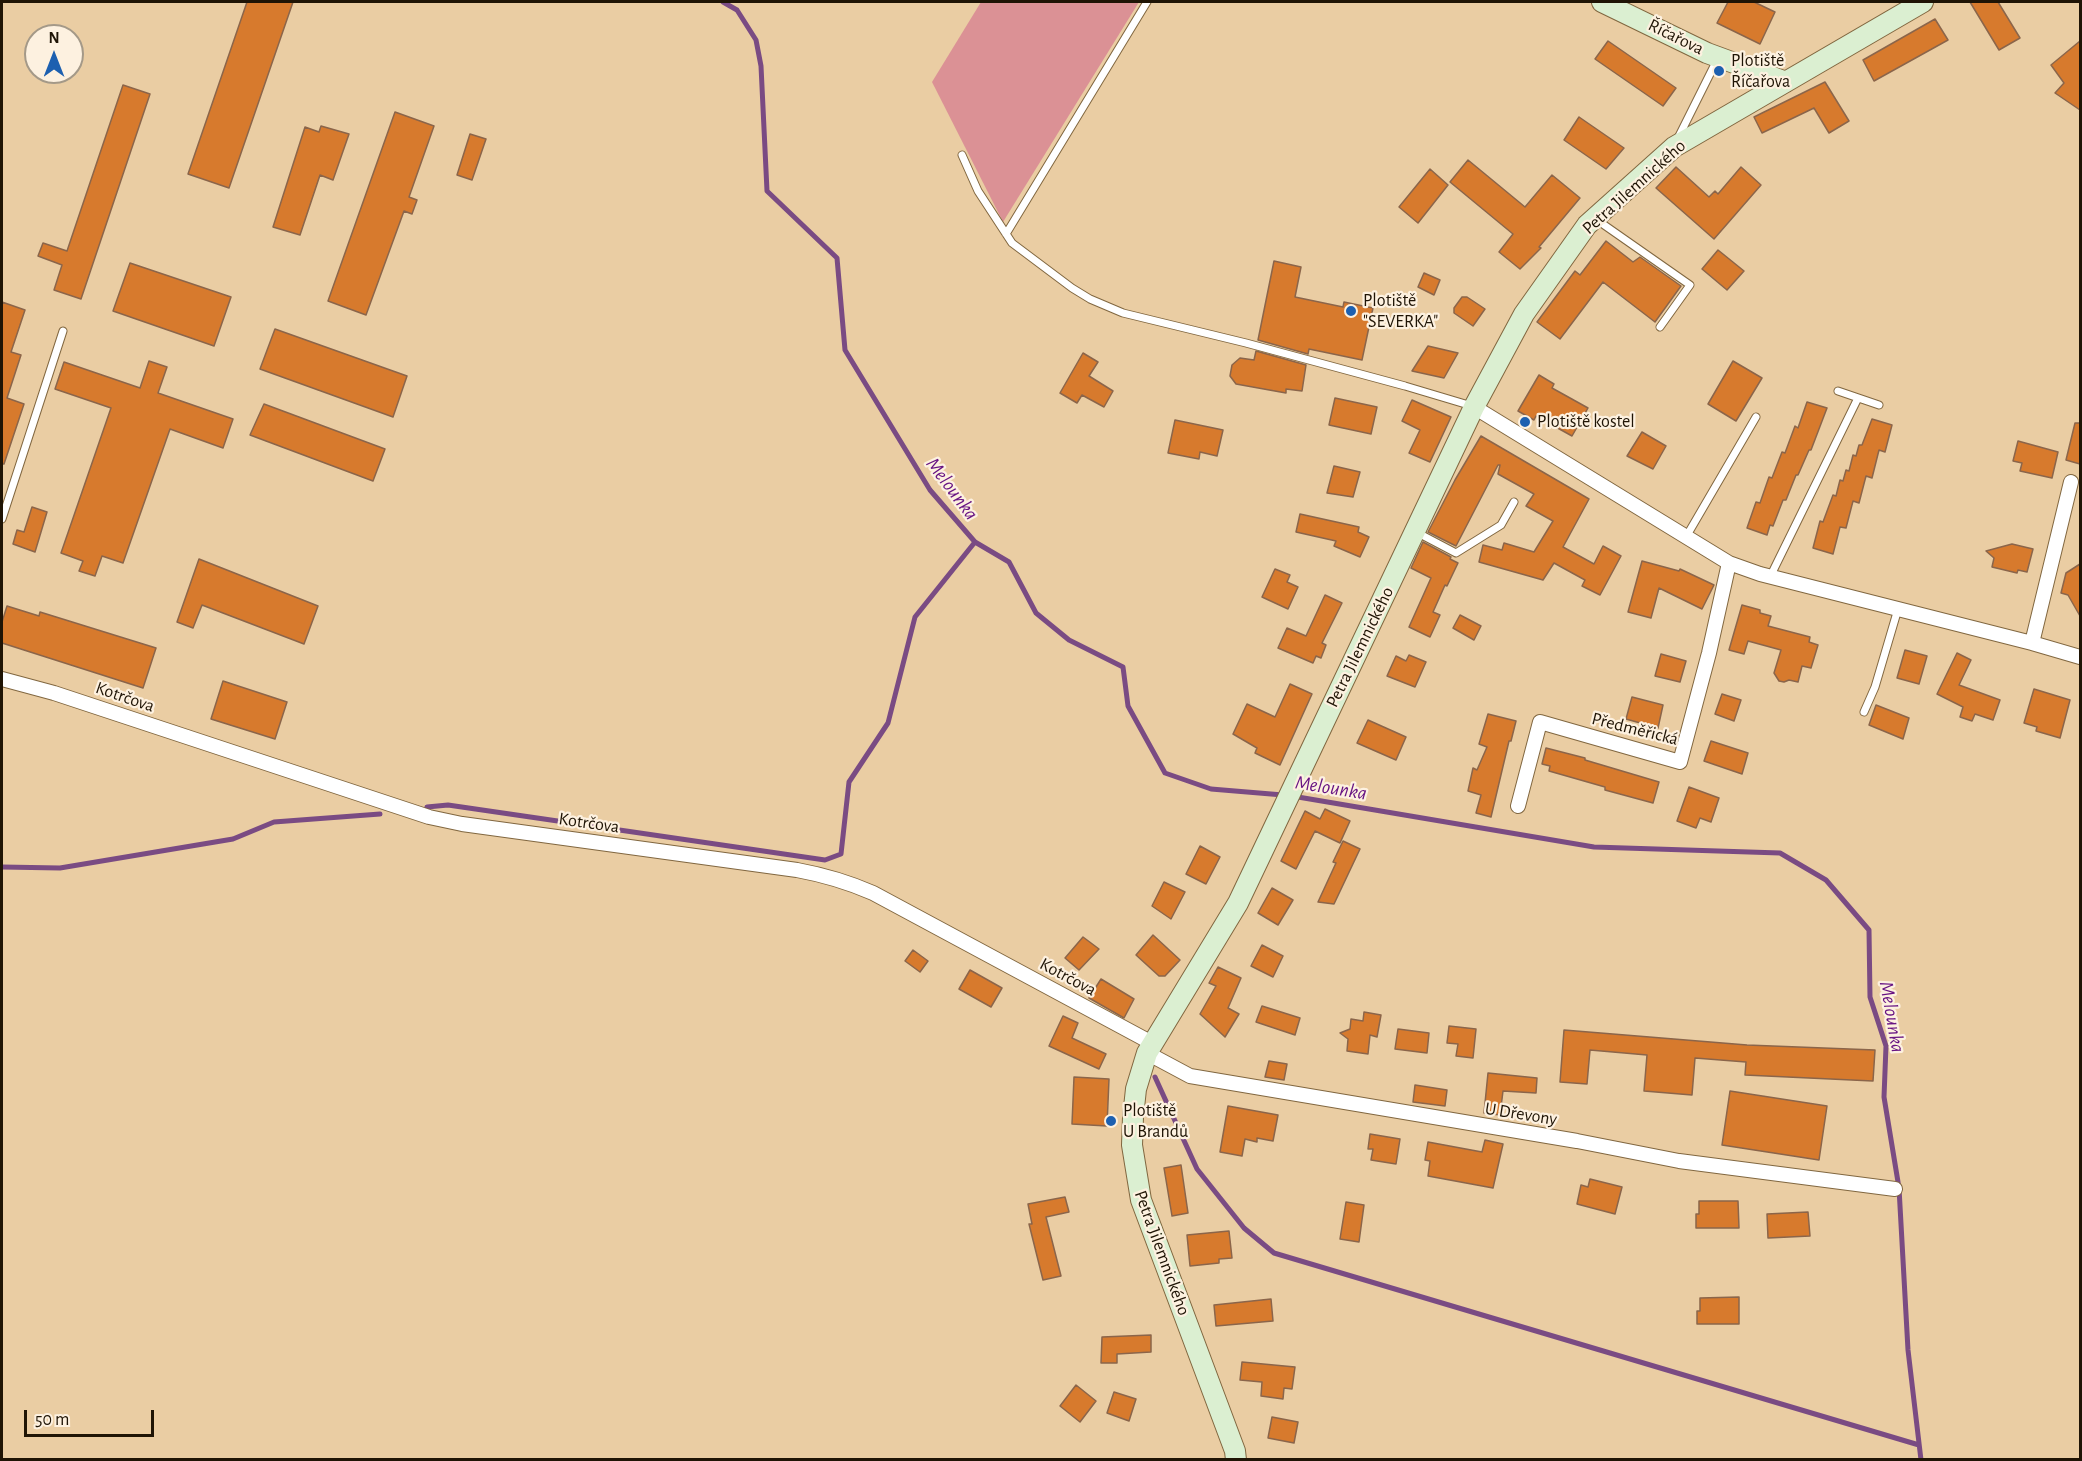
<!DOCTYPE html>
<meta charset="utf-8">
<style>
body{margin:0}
#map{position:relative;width:2082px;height:1461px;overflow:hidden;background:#eacda3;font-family:"Alegreya Sans",sans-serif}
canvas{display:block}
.frame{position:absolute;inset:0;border:3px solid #1f1405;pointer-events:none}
.north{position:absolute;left:24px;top:24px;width:60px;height:60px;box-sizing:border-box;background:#fdf1e0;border:2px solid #a49988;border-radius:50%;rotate:0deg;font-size:16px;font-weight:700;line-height:24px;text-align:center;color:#1f1405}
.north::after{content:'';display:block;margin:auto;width:21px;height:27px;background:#1d60b0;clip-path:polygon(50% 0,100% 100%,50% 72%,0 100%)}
.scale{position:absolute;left:24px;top:1410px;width:130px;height:27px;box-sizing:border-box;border:3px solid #1f1405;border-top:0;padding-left:8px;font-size:18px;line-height:21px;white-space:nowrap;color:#1f1405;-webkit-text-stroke:4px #fdf1e0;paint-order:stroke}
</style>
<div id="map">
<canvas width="2082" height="1461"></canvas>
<div class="frame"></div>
<div class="north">N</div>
<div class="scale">50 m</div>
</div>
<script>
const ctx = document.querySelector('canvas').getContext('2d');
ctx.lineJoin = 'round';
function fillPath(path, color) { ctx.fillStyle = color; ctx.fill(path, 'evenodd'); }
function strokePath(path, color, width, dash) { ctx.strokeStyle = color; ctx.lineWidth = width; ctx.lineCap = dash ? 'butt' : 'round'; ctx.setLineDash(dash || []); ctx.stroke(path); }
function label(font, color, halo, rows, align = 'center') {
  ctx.font = font + ' "Alegreya Sans",sans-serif'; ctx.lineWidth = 4.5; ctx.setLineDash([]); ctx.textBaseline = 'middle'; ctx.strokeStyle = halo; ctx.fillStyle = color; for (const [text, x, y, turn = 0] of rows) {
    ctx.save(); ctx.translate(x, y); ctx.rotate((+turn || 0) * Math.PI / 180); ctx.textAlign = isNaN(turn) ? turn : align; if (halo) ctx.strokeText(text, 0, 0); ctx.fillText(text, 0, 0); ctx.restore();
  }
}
const green = new Path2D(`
 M981,2H1139L1003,222L932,82Z`);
const stream = new Path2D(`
 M723,2L737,10L756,40L761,66L767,191L837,258L845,350L930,490L975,542L1009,562L1036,613L1069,640L1123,667L1128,706L1165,773L1211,789L1283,795
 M1292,796L1594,847L1780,853L1826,880L1869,930L1870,997L1886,1046L1884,1097L1899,1188L1908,1350L1921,1460
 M427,807L448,805L825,860L841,854L849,782L888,723L915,617L975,542
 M2,867L60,868L233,839L274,822L380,814
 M1155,1077L1197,1169L1244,1228L1274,1253L1919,1445`);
const building = new Path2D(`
 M247,2H293L229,188L188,174Z
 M1728,2H1754L1775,12L1760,44L1717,23Z
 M1970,2H1998L2020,38L1999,50Z
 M1935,19L1948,40L1874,81L1863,60Z
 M1608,41L1676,88L1663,106L1595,59Z
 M2080,41V110L2055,93L2064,83L2051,65Z
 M1825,82L1849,121L1829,133L1814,108L1762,133L1754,117Z
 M123,85L150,94L81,299L54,290L62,265L38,256L43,243L67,251Z
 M395,112L434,126L409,197L417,200L412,214L404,211L366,315L328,301Z
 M1579,117L1624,148L1606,169L1564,140Z
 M321,126L349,134L333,180L320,175L300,235L273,227L305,127L319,132Z
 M470,134L486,139L472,180L457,175Z
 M1468,160L1525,207L1552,175L1580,198L1539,247L1541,248L1520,269L1499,252L1513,234L1450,182Z
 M1676,167L1709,197L1715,191L1718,194L1741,167L1761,185L1714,239L1656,188Z
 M1430,169L1448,185L1418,223L1399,207Z
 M1606,241L1633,262L1640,257L1681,286L1655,322L1603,282L1560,339L1537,322L1575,271L1580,275Z
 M1718,250L1744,271L1727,290L1702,269Z
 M1274,261L1301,267L1295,297L1343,307L1344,302L1373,308L1362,360L1309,349L1308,354L1258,340Z
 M130,263L231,297L214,346L113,311Z
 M1424,273L1440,280L1434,295L1418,287Z
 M1462,297H1467L1485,309L1473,326L1454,313V308Z
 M2,302L25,310L11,352L21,355L7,398L24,404L4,464H2Z
 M275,329L407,376L393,417L260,369Z
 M1428,346L1458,353L1444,378L1412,371Z
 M1256,351L1306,365L1302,391L1286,389V393L1236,384L1230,376L1232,365L1240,358L1254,360Z
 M1083,353L1098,362L1089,376L1113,391L1104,407L1082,395L1077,403L1060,393Z
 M149,361L167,367L158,393L233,419L223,448L170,429L123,563L102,556L95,576L79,571L83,561L61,553L111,408L55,389L64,362L140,388Z
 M1733,361L1762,378L1736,421L1708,404Z
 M1539,375L1554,384L1552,388L1588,408L1572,436L1536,416L1534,420L1518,411Z
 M1335,398L1377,407L1371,434L1329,425Z
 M1412,400L1451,417L1430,462L1409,453L1420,430L1402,421Z
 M1807,402L1827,408L1811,450H1809L1798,475H1796L1786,500H1783L1773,526L1770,525L1767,535L1747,528L1756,502L1760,503L1769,477L1772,478L1782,452L1785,453L1795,426L1798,428Z
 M264,404L385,449L373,481L250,435Z
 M1872,419L1892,425L1885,452L1879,450L1872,478L1866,476L1859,503L1853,501L1846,528L1840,527L1833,554L1813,548L1820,521L1823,522L1833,495L1836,496L1840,480L1843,481L1846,470L1849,471L1853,455L1856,456L1859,445H1862Z
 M1175,420L1223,430L1217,456L1200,452L1199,459L1168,453Z
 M2075,423H2080V464L2066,460Z
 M1642,432L1666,446L1653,469L1627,456Z
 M1481,436L1589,499L1563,547L1594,564L1603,546L1621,556L1600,595L1582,586L1585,580L1554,563L1543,580L1479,562L1483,545L1502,550L1504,543L1534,552L1553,521L1526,506L1534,494L1498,474L1500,465H1498L1456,546L1428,532L1455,480Z
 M2018,441L2058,452L2052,478L2020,471L2022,463L2013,461Z
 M1334,466L1360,472L1353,497L1327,493Z
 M32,507L47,512L35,552L13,544L17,530L24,532Z
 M1300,514L1359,527L1358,532L1369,537L1360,557L1334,546L1336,541L1296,532Z
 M1423,542L1451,557L1450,559L1458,563L1447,586L1445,585L1433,612L1440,615L1430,637L1409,627L1431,578L1411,568Z
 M2012,544L2033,549L2027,572L2018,570L2017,573L1992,567L1994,558L1986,551Z
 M199,559L318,606L304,644L202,605L193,628L177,622Z
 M1642,561L1679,571L1680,569L1714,585L1702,609L1659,588L1651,618L1628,612Z
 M2080,564V616L2068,595L2061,593L2066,573Z
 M1275,569L1290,575L1287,582L1298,587L1288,609L1262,597Z
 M1325,595L1342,603L1322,643L1326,645L1321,658L1316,656L1313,663L1278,648L1287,628L1306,636Z
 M1742,605L1760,610V613L1771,616L1768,626L1810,637L1809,642L1818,645L1811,668L1802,666L1798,682L1789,680L1784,682L1779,681L1774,673L1781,650L1748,641L1744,654L1729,650Z
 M7,606L39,616L40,612L156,648L143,688L2,643V622Z
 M1460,615L1481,626L1474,640L1453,628Z
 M1905,650L1927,656L1919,684L1897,678Z
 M1957,653L1971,660L1959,685L2000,700L1993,720L1975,714L1972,721L1960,717L1963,707L1937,694Z
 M1661,654L1686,661L1680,682L1655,676Z
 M1409,655L1426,662L1415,687L1387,676L1396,656L1406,661Z
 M223,681L287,702L275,739L211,719Z
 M1290,684L1312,694L1280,765L1255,753L1257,748L1233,734L1247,704L1275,717Z
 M2034,689L2070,700L2060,738L2036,731L2037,727L2024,723Z
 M1722,694L1741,700L1734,721L1715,714Z
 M1632,697L1663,705L1658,728L1626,719Z
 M1876,705L1909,718L1903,739L1869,725Z
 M1488,714L1516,721L1511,741H1509L1491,817L1476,813L1481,795L1468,791L1473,768L1477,770L1487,747L1479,744Z
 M1368,720L1406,737L1396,760L1357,743Z
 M1711,741L1748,753L1742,774L1704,761Z
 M1546,748L1585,758V760L1659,782L1653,803L1605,790V787L1549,771L1550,766L1542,764Z
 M1689,787L1719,798L1711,822L1700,818L1696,828L1677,821Z
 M1325,809L1350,821L1340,843L1315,831L1296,869L1281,861L1305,811L1320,819Z
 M1343,841L1360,849L1334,904L1318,902L1336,863L1333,862Z
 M1200,846L1220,857L1206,884L1186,874Z
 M1164,882L1185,892L1171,919L1152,906Z
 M1272,888L1293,900L1278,925L1258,913Z
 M1153,935L1180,960L1165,976H1159L1136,955Z
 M1083,937L1099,949L1079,970L1065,958Z
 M1262,945L1283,956L1273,977L1251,966Z
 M913,950L928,961L920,972L905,961Z
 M1218,967L1241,978L1228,1008L1239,1014L1225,1037L1200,1014L1216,986L1209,983Z
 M970,970L1002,988L991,1007L959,989Z
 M1101,979L1134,999L1124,1018L1089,998Z
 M1262,1006L1300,1018L1295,1035L1256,1022Z
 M1364,1012L1381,1015L1377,1037L1370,1035L1368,1054L1347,1051L1348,1039L1340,1033L1350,1029L1351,1019L1363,1021Z
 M1063,1016L1078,1023L1072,1038L1106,1054L1099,1069L1049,1046Z
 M1449,1026L1476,1029L1473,1058L1456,1056L1458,1044L1447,1043Z
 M1398,1029L1429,1033L1427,1053L1395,1049Z
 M1564,1030L1747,1045L1875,1050L1873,1081L1745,1075L1746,1062L1695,1058L1692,1095L1644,1091L1647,1055L1590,1050L1587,1084L1560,1082Z
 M1269,1061L1287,1064L1284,1080L1265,1077Z
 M1488,1073L1537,1078L1536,1093L1503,1091L1500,1115L1484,1113Z
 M1074,1077L1109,1079L1107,1126L1072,1124Z
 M1415,1085L1447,1090L1445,1106L1413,1102Z
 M1730,1091L1827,1106L1819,1160L1722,1145Z
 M1228,1106L1278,1115L1273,1141L1257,1138V1142L1245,1139L1242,1156L1220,1152Z
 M1370,1134L1400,1139L1396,1164L1371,1160L1373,1149H1368Z
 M1485,1140L1503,1144L1493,1188L1428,1176L1430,1161L1425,1160L1428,1142L1482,1152Z
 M1181,1165L1188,1213L1172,1216L1164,1168Z
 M1590,1179L1622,1187L1615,1214L1577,1204L1581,1185L1588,1187Z
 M1065,1197L1069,1212L1046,1217L1061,1276L1043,1280L1029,1224H1032L1028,1204Z
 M1699,1201H1738L1739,1228H1696V1214H1699Z
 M1346,1202L1364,1205L1359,1242L1340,1239Z
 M1808,1212L1810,1236L1768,1238L1767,1214Z
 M1229,1231L1232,1258L1219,1259V1263L1190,1266L1187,1235Z
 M1739,1297V1324H1697V1311H1700V1298Z
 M1271,1299L1273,1321L1216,1326L1214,1305Z
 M1151,1335V1352L1117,1354V1363H1101L1102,1337Z
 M1242,1362L1295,1367L1292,1389L1284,1388L1283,1399L1261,1396L1262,1382L1240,1380Z
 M1076,1385L1096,1401L1080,1422L1060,1406Z
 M1114,1392L1136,1399L1129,1421L1107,1413Z
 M1272,1417L1298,1422L1294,1443L1268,1438Z`);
const lane = new Path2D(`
 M1677,140L1718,58
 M962,155L978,191L1012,243L1072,288L1090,299L1123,313L1246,343L1405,386L1472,406
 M1597,220L1690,285L1660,327
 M1006,234L1147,2
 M1838,391L1879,405
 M2,519L63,331
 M1418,533L1456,553L1501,525L1514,502
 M1686,537L1756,417
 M1770,577L1858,398
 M1864,712L1875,687L1898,609`);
const street = new Path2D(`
 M1474,407L1729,563L1760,574L2032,643L2080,657
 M2032,643L2071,482
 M2,679L54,693L429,817L462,824L797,870C824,875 848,882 873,893L1152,1043
 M1518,806L1540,722L1680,762L1709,653L1729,563
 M1147,1053L1190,1076L1577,1141L1679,1161L1895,1189`);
const secondary = new Path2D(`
 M1602,2L1707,53L1786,82
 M1236,1460L1235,1451L1141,1200L1132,1145L1133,1117L1136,1089L1147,1053L1238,903L1474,407L1524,314L1587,225L1674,147L1923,2`);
const markers = [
 [1719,71,6,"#1d60b0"],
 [1351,311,6,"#1d60b0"],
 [1525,422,6,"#1d60b0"],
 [1111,1121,6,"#1d60b0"]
];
const streetNames = [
 ["Říčařova",1676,37,26],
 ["Petra Jilemnického",1634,187,-42],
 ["Petra Jilemnického",1360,647,-64],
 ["Kotrčova",125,697,19],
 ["Předměřická",1635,729,14],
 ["Kotrčova",589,823,8],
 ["Kotrčova",1068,977,28],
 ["U Dřevony",1521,1114,9],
 ["Petra Jilemnického",1162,1253,70]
];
const poiNames = [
 ["Plotiště",1731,61],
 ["Říčařova",1731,82],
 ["Plotiště",1363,301],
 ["\"SEVERKA\"",1363,322],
 ["Plotiště kostel",1537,422],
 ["Plotiště",1123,1111],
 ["U Brandů",1123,1132]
];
const waterNames = [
 ["Melounka",952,489,53],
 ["Melounka",1331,788,9],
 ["Melounka",1892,1017,80]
];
fillPath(green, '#db9195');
strokePath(stream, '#7a4b83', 5);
fillPath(building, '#d77a2d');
strokePath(building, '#8b654a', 1.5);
strokePath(lane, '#816740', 9);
strokePath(street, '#816740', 16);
strokePath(secondary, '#816740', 22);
strokePath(lane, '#fff', 7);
strokePath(street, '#fff', 14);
strokePath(secondary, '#dbefd1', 20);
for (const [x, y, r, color] of markers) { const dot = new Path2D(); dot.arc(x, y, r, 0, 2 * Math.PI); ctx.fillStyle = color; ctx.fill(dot); strokePath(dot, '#fdf1e0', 2); }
label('18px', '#1f1405', '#fdf1e0', streetNames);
label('18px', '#1f1405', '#fdf1e0', poiNames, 'left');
label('italic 20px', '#681483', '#fdf1e0', waterNames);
</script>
